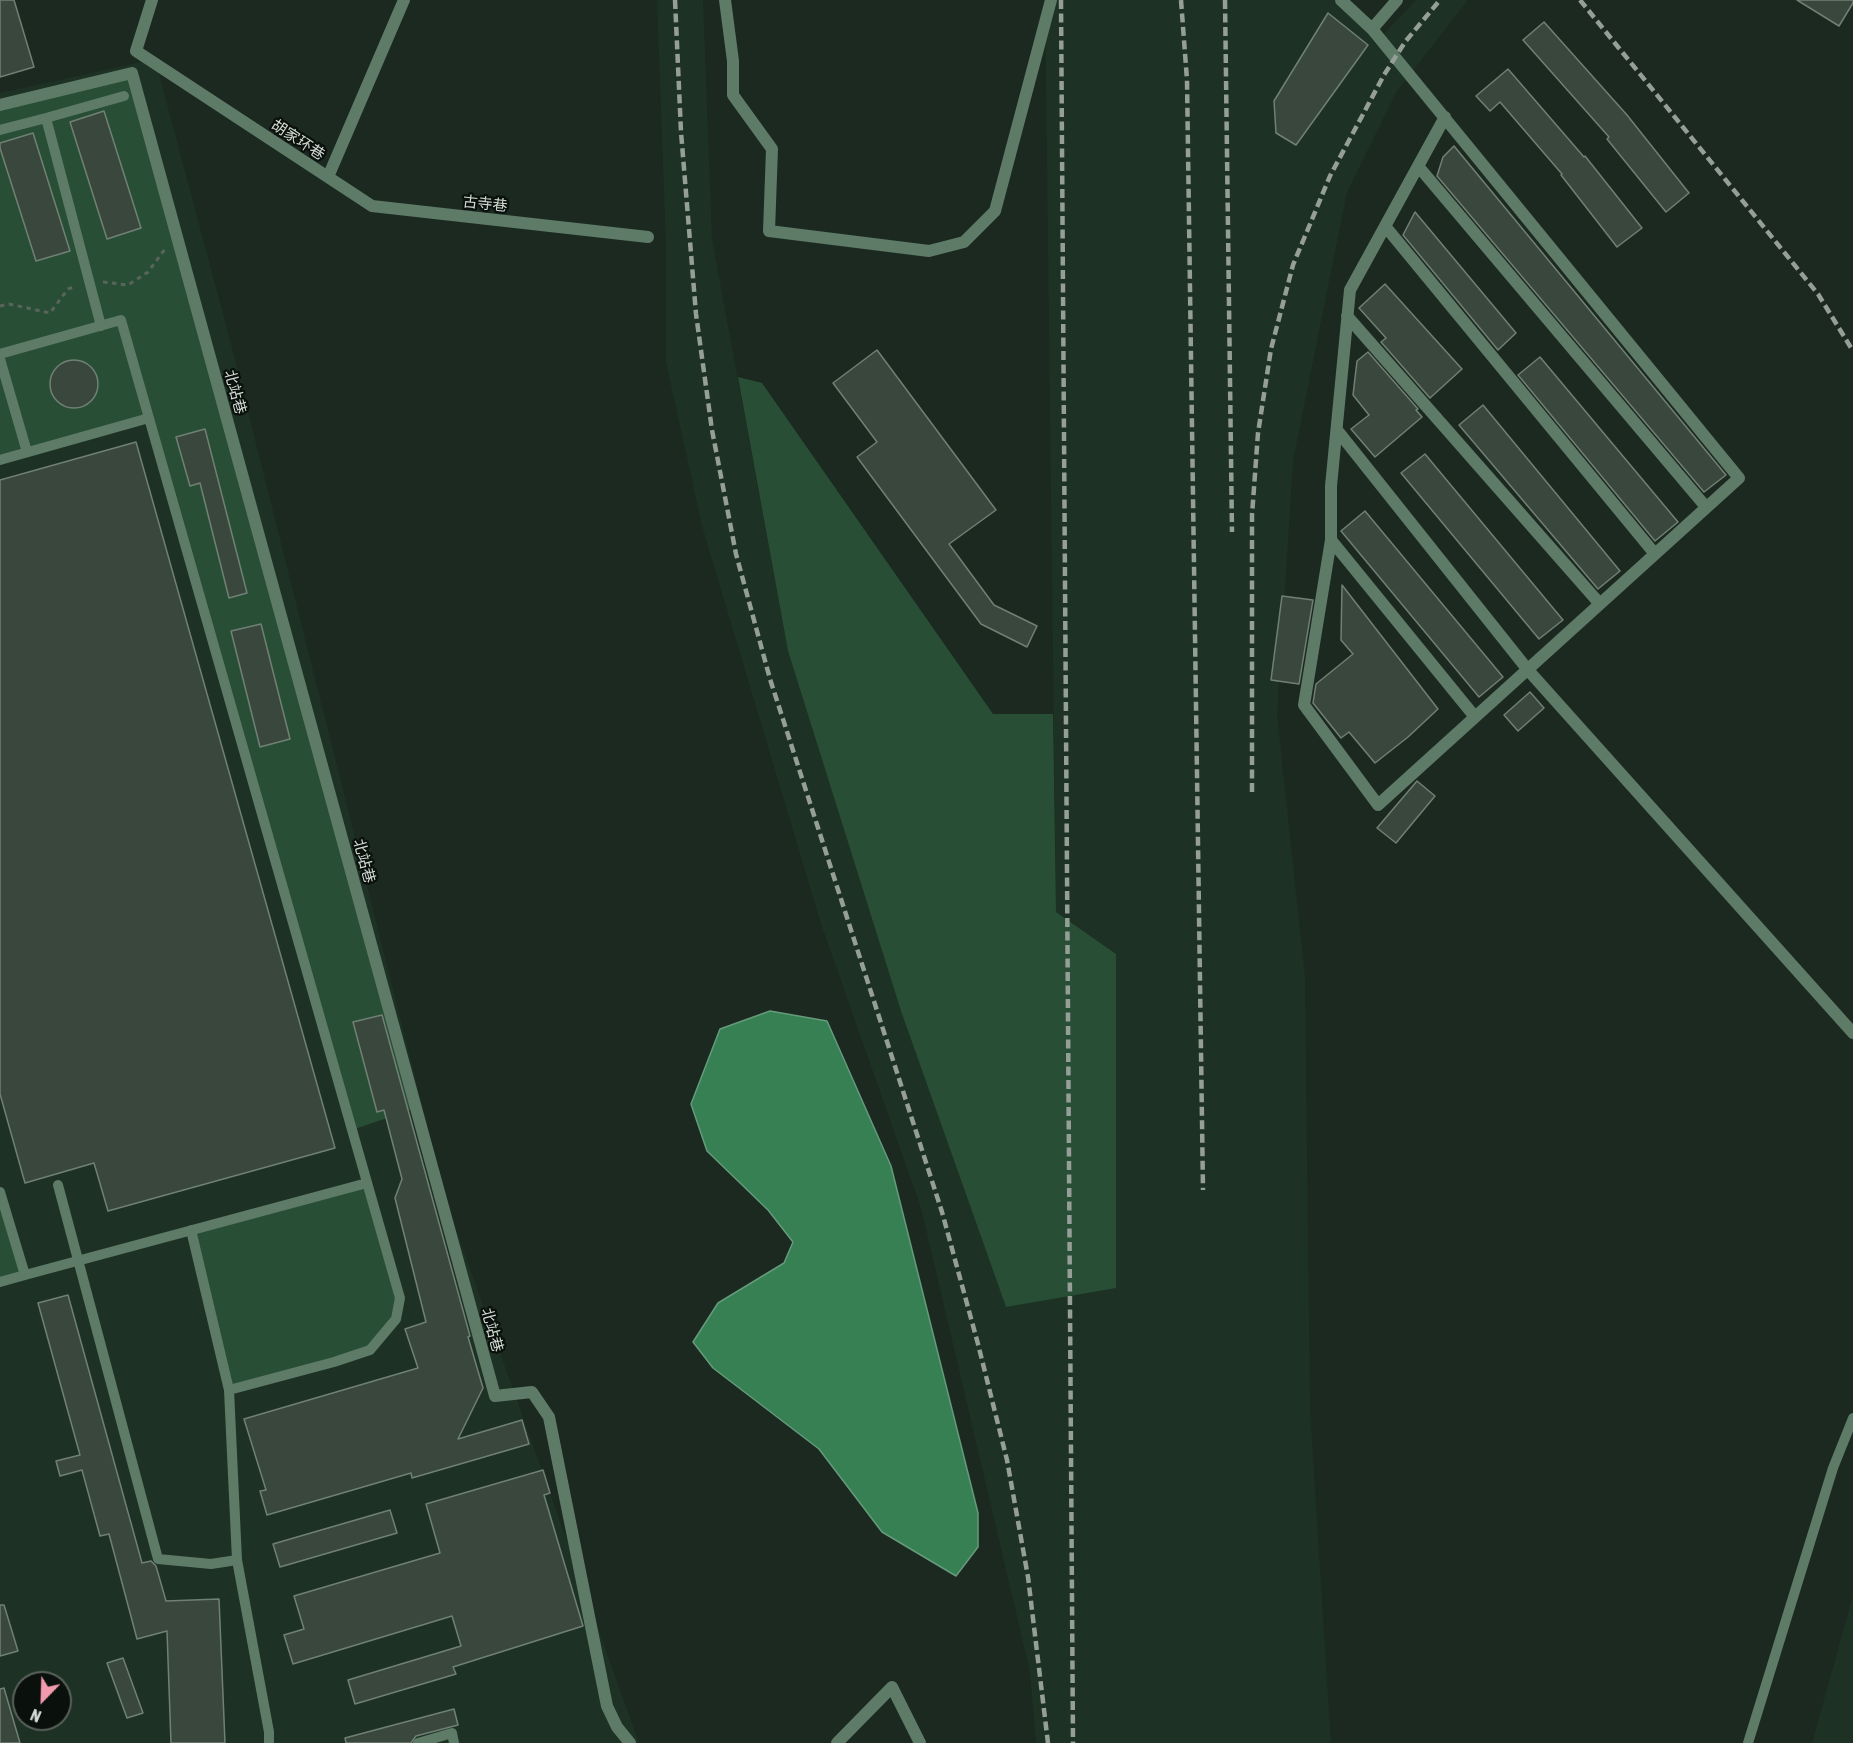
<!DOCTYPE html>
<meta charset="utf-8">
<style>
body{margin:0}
#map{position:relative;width:1853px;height:1743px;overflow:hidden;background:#1c2920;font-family:"Asap Condensed",sans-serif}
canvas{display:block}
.north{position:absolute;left:12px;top:1671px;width:60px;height:60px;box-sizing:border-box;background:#0a100c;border:2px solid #5a615c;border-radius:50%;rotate:203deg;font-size:16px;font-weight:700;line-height:24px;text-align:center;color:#d3dbd5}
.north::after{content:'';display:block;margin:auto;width:21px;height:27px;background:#f29aae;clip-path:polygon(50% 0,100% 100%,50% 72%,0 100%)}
</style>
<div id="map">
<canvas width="1853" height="1743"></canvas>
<div class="north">N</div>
</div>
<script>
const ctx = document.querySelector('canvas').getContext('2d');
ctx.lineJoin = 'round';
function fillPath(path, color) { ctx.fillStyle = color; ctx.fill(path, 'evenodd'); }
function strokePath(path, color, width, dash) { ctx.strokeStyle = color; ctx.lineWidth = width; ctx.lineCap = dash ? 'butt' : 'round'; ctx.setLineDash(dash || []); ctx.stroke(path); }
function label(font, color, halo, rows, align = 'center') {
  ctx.font = font + ' "Asap Condensed","Noto Sans SC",sans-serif'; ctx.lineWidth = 4.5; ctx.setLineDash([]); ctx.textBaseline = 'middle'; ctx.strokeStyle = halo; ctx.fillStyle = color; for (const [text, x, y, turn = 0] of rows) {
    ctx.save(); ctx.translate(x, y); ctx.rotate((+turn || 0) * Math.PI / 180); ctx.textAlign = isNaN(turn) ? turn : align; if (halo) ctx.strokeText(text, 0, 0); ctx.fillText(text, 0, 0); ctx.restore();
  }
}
const built = new Path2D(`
 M657,0H703L712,239L788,651L901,1011L1006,1307L1116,1287V954L1056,912L1045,0H1341L1380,38L1416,0H1468L1397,91L1347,192L1293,461L1277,714L1305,977L1310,1407L1331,1743H1036L1030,1672L921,1208L821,924L702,526L666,362V246Z
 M155,59L230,340L447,1204L639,1743H0V93ZM24,1683H60V1719H24Z
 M1853,1595V1743H1812Z`);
const green = new Path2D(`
 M132,73L416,1108L352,1130L149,418L0,460V105Z
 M738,377L762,383L993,714H1053L1056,912L1116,954V1288L1006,1307L901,1011L788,651Z
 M367,1183L399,1295L396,1319L370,1350L229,1390L191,1230Z
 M0,1192L25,1275L0,1282Z`);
const water = new Path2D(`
 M770,1011L827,1021L891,1166L978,1513V1547L956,1576L882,1532L819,1449L713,1368L693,1342L718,1303L784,1263L793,1242L768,1210L707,1151L691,1104L720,1029Z`);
const building = new Path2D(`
 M0,0H14L34,67L0,77Z
 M1797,0H1853V3L1839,26Z
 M1328,13L1368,45L1296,145L1276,133L1274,101Z
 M1544,22L1627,115L1689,193L1666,212L1607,139L1609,137L1523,40Z
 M1508,69L1584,157L1585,156L1642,228L1617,247L1561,175L1562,174L1500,102L1490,111L1476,96Z
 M104,111L141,228L107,239L70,122Z
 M33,133L70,251L36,261L0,148V143Z
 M1454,146L1726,475L1704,492L1437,176L1443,157Z
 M1415,212L1516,333L1498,350L1403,235Z
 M1385,284L1462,369L1430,398L1381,342L1386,338L1359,308Z
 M877,350L996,510L949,544L994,605L1037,626L1027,647L981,624L857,457L877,442L833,383Z
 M1368,352L1418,409L1416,410L1422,417L1375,457L1351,429L1369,415L1353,395L1357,361Z
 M1540,357L1678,522L1655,541L1518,375Z
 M50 384a24 24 0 1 1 48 0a24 24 0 1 1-48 0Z
 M1483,405L1620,571L1598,589L1459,425Z
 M205,429L247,593L229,598L200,483L190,486L176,437Z
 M136,442L335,1148L108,1211L94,1163L25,1183L0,1094V480Z
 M1425,454L1563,620L1539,639L1401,473Z
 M1365,511L1503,677L1479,697L1341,531Z
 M1342,585L1438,709L1408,737L1375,763L1349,732L1341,738L1313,703L1316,684L1353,654L1341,640Z
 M1282,596L1313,600L1299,684L1271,680Z
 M261,624L290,739L260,747L231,631Z
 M1530,692L1544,708L1518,731L1504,715Z
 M1417,781L1435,796L1396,843L1377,828Z
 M382,1015L470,1336L468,1337L483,1388L458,1439L522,1420L529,1444L412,1478L411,1473L267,1515L260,1491L266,1490L244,1419L418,1368L405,1329L426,1322L395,1198L402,1179L384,1110L377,1112L353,1022Z
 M68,1295L142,1563L151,1561L156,1566L166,1601L219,1599L225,1743H171L167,1631L137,1639L109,1534L100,1536L82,1470L60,1476L56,1461L80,1455L38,1303Z
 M543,1470L550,1493L544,1495L583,1626L453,1667L456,1674L355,1704L348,1680L461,1646L452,1616L293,1664L284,1635L304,1629L294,1596L440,1553L426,1504Z
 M390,1510L397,1533L280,1567L273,1544Z
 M0,1605H4L18,1651L0,1656Z
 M123,1658L143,1713L127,1718L107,1663Z
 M4,1688L20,1743H0V1689Z
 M454,1709L458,1725L416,1736L411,1743H346L345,1738Z`);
const path = new Path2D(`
 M103,282L128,285L148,272L165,249
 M0,306L9,304L50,313L68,289L76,286`);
const service = new Path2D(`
 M46,118L124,96
 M0,130L46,118L101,326
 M0,354L121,320L400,1298L396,1319L370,1350L334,1362L229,1390L237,1560L269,1732V1743
 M0,359L27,452
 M0,460L149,418
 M58,1185L158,1559L211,1564L237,1560
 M0,1192L25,1275L367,1183
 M191,1230L229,1390
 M0,1282L25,1275
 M418,1743L452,1733L454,1743
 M1748,1743L1833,1468L1853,1418`);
const minor = new Path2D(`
 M152,0L136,51L372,206L648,237
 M725,0L733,61V95L772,149L769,231L929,251L964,242L995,211L1051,0
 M1341,0L1372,29L1397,0
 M1372,29L1739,478L1378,805L1304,705L1331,540V486L1350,290L1445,117
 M0,105L132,73L495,1396L532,1392L549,1417L607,1706L617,1727L630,1743
 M1418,166L1706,507
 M328,177L404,0
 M1385,226L1655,554
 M1347,316L1600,604
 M1337,430L1528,670L1853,1033
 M1331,540L1475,717
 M837,1743L892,1687L920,1743`);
const rail = new Path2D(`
 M675,0L681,132L696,314L712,430L736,554L770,679L942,1212L978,1344L1007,1460L1028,1577L1048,1743
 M1061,0L1073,1743
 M1181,0L1187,80L1203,1190
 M1225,0L1232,532
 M1580,0L1818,294L1853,351
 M1252,792V515L1258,433L1271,349L1293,265L1330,176L1384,75L1405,42L1440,0`);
const streetNames = [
 ["胡家环巷",298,140,33],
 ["古寺巷",485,204,6],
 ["北站巷",235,392,75],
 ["北站巷",364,861,75],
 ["北站巷",492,1330,75]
];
fillPath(built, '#1d3124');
fillPath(green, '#284f36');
fillPath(water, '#368054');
strokePath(water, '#659b7b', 1.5);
fillPath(building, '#39473d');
strokePath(building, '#718075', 1.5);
strokePath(path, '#59645c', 3, [4.5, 4.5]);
strokePath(service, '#5e7b67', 10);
strokePath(minor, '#5e7b67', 12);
strokePath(rail, '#959f98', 4.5, [9, 4.5]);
label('15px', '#d3dbd5', '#0a100c', streetNames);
</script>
